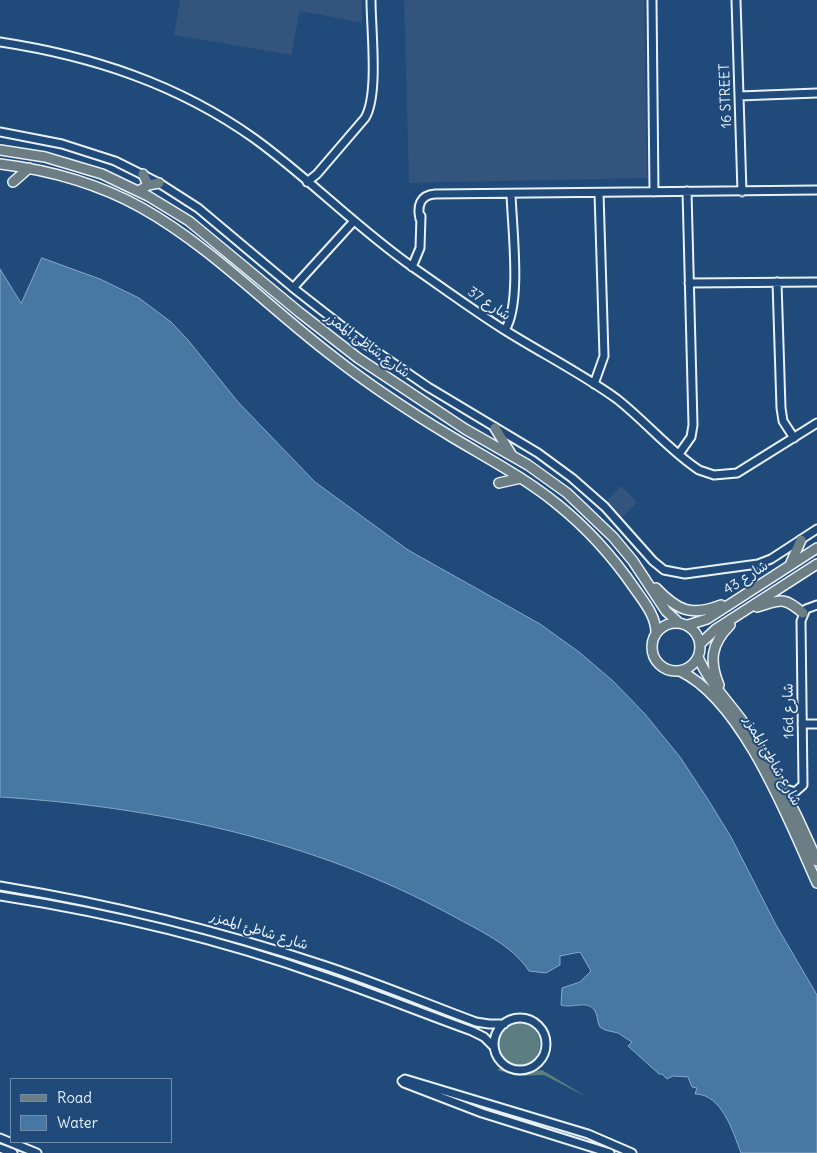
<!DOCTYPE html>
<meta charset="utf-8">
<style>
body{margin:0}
#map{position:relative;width:817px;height:1153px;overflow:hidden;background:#1f4a7a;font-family:Delius,sans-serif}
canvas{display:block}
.legend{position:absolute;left:10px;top:1078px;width:162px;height:65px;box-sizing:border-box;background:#1f4a7a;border:1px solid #6f8dac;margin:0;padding:6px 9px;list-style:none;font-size:15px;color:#e8f1f8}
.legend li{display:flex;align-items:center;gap:10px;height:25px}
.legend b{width:25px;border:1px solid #6f8dac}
</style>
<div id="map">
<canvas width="817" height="1153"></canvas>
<ul class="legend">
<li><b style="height:6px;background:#6c7e84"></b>Road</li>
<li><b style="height:14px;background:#4778a4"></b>Water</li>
</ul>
</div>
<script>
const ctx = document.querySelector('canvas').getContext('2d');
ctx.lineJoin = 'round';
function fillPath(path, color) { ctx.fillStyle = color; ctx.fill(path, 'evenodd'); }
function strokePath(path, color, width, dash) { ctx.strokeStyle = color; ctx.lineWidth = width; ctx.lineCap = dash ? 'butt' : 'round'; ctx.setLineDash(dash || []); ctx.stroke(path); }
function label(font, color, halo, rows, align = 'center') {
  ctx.font = font + ' Delius,"Playpen Sans Arabic",sans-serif'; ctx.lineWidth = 4; ctx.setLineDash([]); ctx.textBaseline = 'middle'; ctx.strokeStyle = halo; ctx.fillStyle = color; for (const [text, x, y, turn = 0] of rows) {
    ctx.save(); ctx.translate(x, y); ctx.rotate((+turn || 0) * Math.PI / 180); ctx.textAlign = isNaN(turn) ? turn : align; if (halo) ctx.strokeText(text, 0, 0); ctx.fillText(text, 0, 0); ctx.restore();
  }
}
const built = new Path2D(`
 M180,0H362V23L300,11L291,55L174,35Z
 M404,0H644L647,178L409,183Z
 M621,486L637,502L622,517L606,501Z`);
const green = new Path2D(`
 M498 1044a21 21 0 1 1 42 0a21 21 0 1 1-42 0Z
 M502,1067L521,1073L542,1070L587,1097L544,1075L518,1076L497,1070Z`);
const water = new Path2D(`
 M42,258L100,279L139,298L171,322L188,340L238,402L315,482L408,550L540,624L579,652L613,681L645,714L680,757L709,801L731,837L776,925L817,995V1153H741C733,1132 722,1094 695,1094L697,1088L692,1087L688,1077L673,1076L667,1079L662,1074H659L628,1046L632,1042L618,1033L605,1030L600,1027C597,1022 598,1016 595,1011C588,999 572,1009 561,1005L562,988L580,982L591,971L580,952L560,956V965L546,973L529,971C512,945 480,931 453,916C314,840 157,807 0,797V269L21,303Z`);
const minor = new Path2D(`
 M652,0L654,192
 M736,0L742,192
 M0,42C92,56 178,84 255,139C310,179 358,229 414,268C443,288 473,310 503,329C541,353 581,373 617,399C645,421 671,452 699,470L714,475L737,473L817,423
 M739,96L817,93
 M0,132L62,144L115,161L159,183L198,208L297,291L361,341L428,387L538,453L572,478L605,507L653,561L664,570L685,574L758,564L771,559L817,529
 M307,182L317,174L365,118C379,95 371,30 371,0
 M420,219C417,206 420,195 435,194L817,190
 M412,267L420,248L421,216
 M777,282L781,408L783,421L794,438
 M689,283L817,282
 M293,288C313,266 334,243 354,221
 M505,330C522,304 512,227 511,194
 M594,384L604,356L599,193
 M679,454L691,437L693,425L687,191
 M802,724H817
 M783,788L795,792L803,785L801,621L806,609L817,605
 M0,886C110,904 217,930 323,965C375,982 425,1003 476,1022L489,1024H504
 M0,896C109,913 219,939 323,976C373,993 422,1013 472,1031L484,1037L494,1047
 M494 1044a26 26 0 1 1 52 0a26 26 0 1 1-52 0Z
 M0,1138L37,1153
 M0,1148L13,1153
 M610,1153L482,1113L404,1083L402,1081L405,1079L588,1134L632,1153`);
const major = new Path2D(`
 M0,150L45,157L102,174L148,196L189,221L299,312L358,358L465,429L528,465L567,493L613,537L633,561L666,611L678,622
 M0,164C49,170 99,184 142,208C213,248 270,309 335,358C372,387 412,413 452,437C487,458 525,478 557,504C587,528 613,557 635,589C644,602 656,616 656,633
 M143,174L148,185
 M13,182L29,168
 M139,191L148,185L159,183
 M495,428L511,454
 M499,483L521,478
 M790,565L801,540
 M656,588C677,610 691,617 721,605
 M757,607C781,600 783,596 803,613
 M652 647a24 24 0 1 1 48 0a24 24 0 1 1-48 0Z
 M688,625L707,619L817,548
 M700,644L716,629L817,564
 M698,657C709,683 730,703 746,726C774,769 797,813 817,861
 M680,671C743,701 789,821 817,883
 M719,685C709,661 711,644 730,625`);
const streetNames = [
 ["16 STREET",726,96,-92],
 ["شارع 37",489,304,34],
 ["شارع شاطئ الممزر",367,345,36],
 ["شارع 43",746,578,-33],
 ["16d شارع",789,711,-91],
 ["شارع شاطئ الممزر",772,761,60],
 ["شارع شاطئ الممزر",259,931,17]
];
fillPath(built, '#33547d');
fillPath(green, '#5c7e83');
fillPath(water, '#4778a4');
strokePath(water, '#87a8c6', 1);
strokePath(minor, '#e8f1f8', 11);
strokePath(major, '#e8f1f8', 12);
strokePath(minor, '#1f4a7a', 7);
strokePath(major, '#6c7e84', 9);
label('14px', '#e8f1f8', '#1f4a7a', streetNames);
</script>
